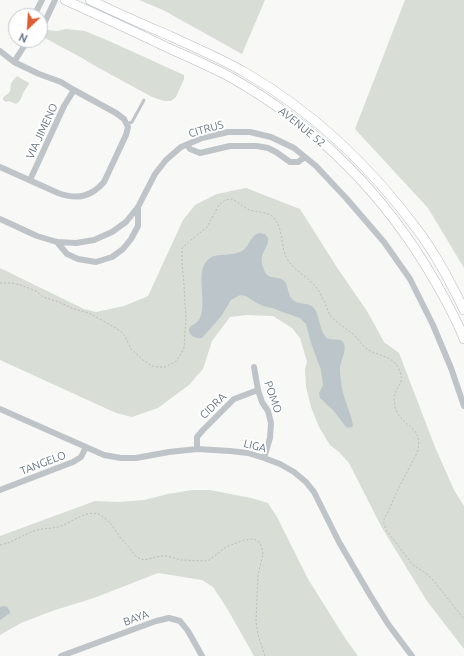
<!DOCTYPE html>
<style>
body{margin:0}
#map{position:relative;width:464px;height:656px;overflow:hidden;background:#f8f8f6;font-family:Ubuntu,sans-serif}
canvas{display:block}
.north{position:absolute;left:8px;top:8px;width:40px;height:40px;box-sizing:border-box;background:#fff;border:1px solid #c3c9cf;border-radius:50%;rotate:205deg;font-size:11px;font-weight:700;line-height:16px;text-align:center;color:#697886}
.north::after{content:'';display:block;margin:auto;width:14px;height:18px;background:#dc5e32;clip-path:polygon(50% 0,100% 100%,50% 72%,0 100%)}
</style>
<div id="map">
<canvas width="464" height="656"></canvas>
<div class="north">N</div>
</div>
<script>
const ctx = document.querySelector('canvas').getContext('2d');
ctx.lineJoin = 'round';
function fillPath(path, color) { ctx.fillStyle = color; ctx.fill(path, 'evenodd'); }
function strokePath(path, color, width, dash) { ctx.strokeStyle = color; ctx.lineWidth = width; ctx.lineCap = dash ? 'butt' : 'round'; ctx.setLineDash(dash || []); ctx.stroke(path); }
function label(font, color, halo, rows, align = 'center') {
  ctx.font = font + ' Ubuntu,sans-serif'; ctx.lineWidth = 4; ctx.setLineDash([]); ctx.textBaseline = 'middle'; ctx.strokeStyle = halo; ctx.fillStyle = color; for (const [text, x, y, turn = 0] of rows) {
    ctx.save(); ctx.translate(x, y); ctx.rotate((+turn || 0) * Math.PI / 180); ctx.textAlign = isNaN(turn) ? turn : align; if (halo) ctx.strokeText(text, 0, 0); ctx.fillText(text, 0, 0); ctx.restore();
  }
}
const green = new Path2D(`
 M139,0H265L242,54L163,10Z
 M405,0H464V268L428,208L355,129Z
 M66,29L85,31L109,41L184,75V79L176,97L171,101H164L152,97L97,67L82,58L43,37L47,30L57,31Z
 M17,76L29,83V84C27,87 25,90 23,93C21,98 21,101 16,104L9,101L6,102L3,100V98C5,95 9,94 10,91C11,88 10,87 11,84C12,81 15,78 17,76Z
 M246,188L300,209L338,269L367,311L384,342L399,353L435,447L454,490L464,506V649L427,601L382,528L349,463L339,452L330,445L319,427L311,407L306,387L305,369L307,362L300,338L292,328L273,316L247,315L230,317L212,341L203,369L189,385L158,408L132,417L116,413L0,360V268L84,309L96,312L124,306L148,296L183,220L195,205L217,194Z
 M192,490H210L251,498L268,503L277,517L308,579L345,638L358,656H254L228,610L213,587L202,580L158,573L94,598L52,611L21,623L0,635V536L95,501L118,502L144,500L168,494Z`);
const water = new Path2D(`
 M259,233L265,234L268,238C269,249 258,253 263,267C264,270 265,273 267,275C272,279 279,276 284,281C289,286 287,295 293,300C298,305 308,302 313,307C320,314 319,331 326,337C331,342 339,337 343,342C348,350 340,361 340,369C340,381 343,394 347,405C349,412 352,418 353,426C351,428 349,428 346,427L333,410L320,398L319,393L323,385L321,370L311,343L306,324L300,318L277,310L273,308L263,306L255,302L246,296L240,295L231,300L222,315L211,328L202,338C195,339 188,335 189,328C193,324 198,323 200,318C208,301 193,270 210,258C217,253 231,256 240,252C249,249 249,236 259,233Z
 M4,606L7,607L10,611V613L0,620V607Z`);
const path = new Path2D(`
 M0,283H10L21,285L36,291L43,297L59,302L74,309L89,313L119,330L125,336L131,349L144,361L152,366L159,367H165L175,362L180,356L184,348L186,317L185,304L184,285L182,263V249L185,245L207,227L219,205L225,200L232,199C238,202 243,207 250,210C257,213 267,211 273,217C282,225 281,241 284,251C288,265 297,270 307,278C313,283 319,290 322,297C326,303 327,311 331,316C338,324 347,329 355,336C359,340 362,345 367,349C377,356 391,355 398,367C407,385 395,385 394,398C394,401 395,404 395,407C401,428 425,425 417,453L398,489L388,512L384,519V524L386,530L413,565L427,574L433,580L464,619
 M0,545C12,543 22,535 34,531C42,528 50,529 58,527C70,524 87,508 100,515C110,520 114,529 120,537C125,543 130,548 134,554L138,558L144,560L161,556H167L181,560L208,561L226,547L244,540L253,539L256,540L260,543L262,548L263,554L258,575L256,621L258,635L265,656`);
const service = new Path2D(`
 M127,124L132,122L144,100`);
const minor = new Path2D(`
 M34,16L42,0
 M40,29L42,28L55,0
 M0,51L14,62L39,74L61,82L74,90L116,113L124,119L128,127L126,135L104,182C91,197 77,200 58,193L0,167
 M14,62L28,40
 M187,145L190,149L200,153L230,146H257L268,148L276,152L290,162H298L305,157
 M30,180L64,106L74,90
 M0,219L37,236L57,242L76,243L94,240L112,232L126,222L138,207L155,174L166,160L181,147L202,138L228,132H250L271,137L294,148L316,166L346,198L384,242L410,279L433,325L451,368L464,406
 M57,242L67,254L78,259L96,262L112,257L123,249L131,239L138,226V207
 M254,367L258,390L262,402L268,411L271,423L270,438L264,458
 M0,409L104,455L121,458H136L169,452L197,449L230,451L248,453L264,458L280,464L294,472L306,482L314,492L339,542L370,595L388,624L412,656
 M197,449V437L203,430L234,399L258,390
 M0,490L73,462L81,457L86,447
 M61,656L156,621L169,618L180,621L188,631L202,656`);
const secondary = new Path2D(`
 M65,0C98,15 131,30 164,46C186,56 210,66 232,78C318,127 387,197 436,283C446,301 457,320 464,339
 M90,0C117,13 144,25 170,36C196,48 222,59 246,73C315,113 372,168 419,232C437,256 451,283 464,310`);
const streetNames = [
 ["AVENUE 52",302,127,39],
 ["CITRUS",206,129,-16],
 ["VIA JIMENO",42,131,-65],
 ["POMO",273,397,71],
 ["CIDRA",213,406,-44],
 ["LIGA",255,446,14],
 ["TANGELO",43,463,-21],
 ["BAYA",136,618,-20]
];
fillPath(green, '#d8ddd5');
fillPath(water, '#bbc5ca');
strokePath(secondary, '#b4b9be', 10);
strokePath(path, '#babdc0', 1, [2, 2]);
strokePath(service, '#bfc4c8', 3);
strokePath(minor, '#bfc4c8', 6);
strokePath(secondary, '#fff', 9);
label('11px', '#697886', '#fff', streetNames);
</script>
